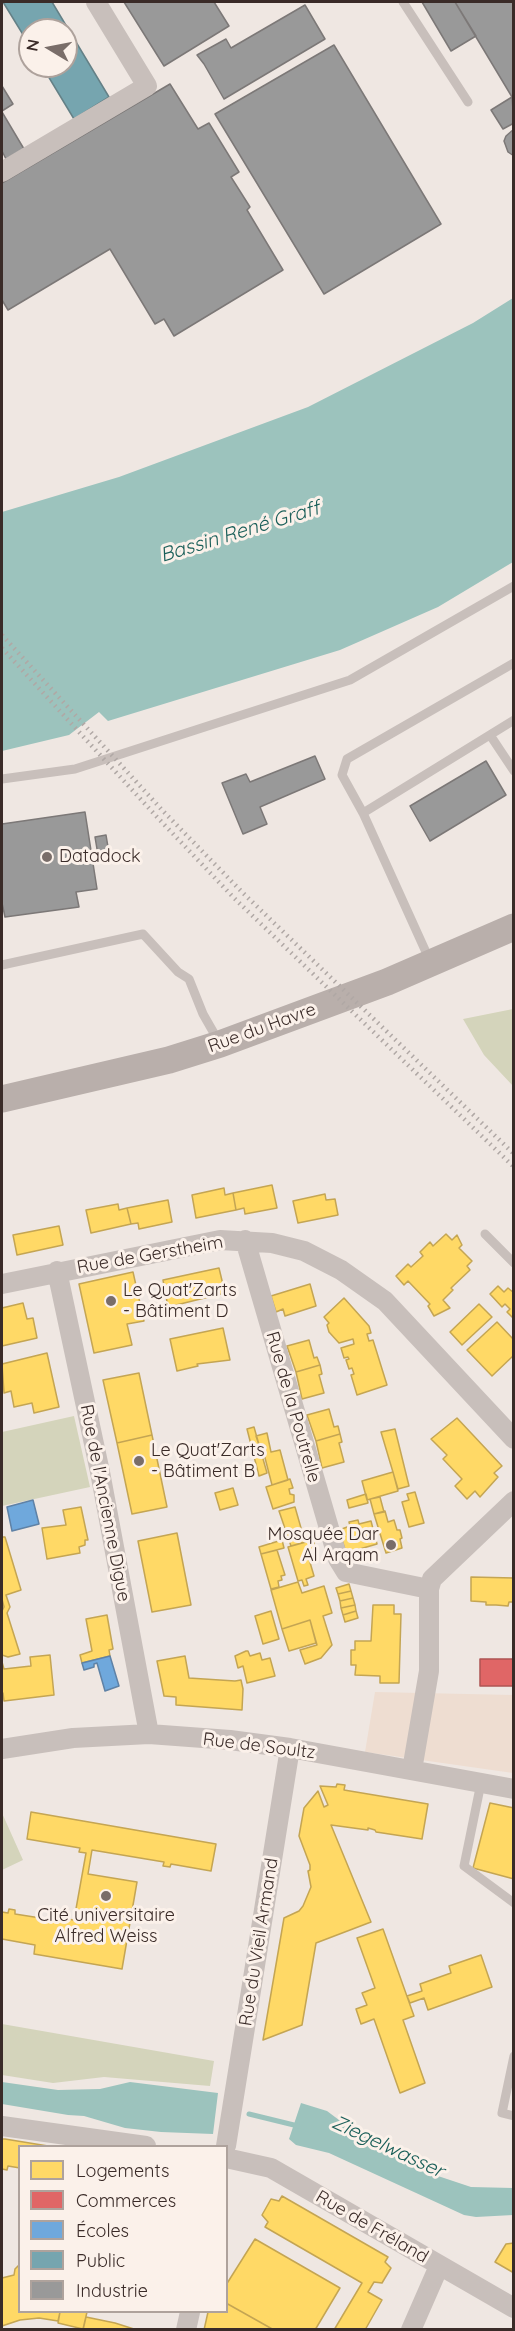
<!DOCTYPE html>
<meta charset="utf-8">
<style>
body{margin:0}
#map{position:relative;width:515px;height:2331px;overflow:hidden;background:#efe7e2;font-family:Quicksand,sans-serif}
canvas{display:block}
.frame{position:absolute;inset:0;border:3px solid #3a2b28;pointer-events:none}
.legend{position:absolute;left:18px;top:2145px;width:210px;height:168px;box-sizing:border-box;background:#fbf1ea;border:2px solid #aea29c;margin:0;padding:8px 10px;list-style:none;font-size:18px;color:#3a2b28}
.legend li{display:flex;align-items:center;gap:12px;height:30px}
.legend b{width:30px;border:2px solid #aea29c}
.north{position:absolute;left:18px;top:18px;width:60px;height:60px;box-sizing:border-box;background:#fbf1ea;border:2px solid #aea29c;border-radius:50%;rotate:280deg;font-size:16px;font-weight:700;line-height:24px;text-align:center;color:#3a2b28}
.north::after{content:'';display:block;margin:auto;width:21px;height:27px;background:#796d69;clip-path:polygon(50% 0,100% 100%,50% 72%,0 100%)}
</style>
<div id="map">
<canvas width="515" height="2331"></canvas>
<div class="frame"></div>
<ul class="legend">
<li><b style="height:16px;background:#ffd966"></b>Logements</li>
<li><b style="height:16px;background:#e06666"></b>Commerces</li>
<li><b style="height:16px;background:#6fa8dc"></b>Écoles</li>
<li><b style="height:16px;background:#76a5af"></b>Public</li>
<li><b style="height:16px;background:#999"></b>Industrie</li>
</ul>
<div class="north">N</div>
</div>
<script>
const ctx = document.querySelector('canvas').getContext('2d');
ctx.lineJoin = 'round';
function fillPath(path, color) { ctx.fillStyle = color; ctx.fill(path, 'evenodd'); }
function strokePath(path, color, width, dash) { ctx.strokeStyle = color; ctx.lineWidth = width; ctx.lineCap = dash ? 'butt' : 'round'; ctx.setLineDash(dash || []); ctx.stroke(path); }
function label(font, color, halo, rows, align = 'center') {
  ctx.font = font + ' Quicksand,sans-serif'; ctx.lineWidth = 6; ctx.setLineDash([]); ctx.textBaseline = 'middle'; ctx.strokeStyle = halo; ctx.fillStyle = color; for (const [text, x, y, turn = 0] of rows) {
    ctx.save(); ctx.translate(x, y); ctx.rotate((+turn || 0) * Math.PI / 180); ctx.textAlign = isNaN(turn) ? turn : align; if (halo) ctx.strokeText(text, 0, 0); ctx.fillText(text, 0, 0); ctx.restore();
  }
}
const green = new Path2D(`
 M513,1009H514L513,1086L484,1055L463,1019Z
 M74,1416L90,1487L2,1506V1432Z
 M2,1813L23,1860L2,1870Z
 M2,2024L214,2061L210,2086L104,2077L53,2083L2,2075Z`);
const plaza = new Path2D(`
 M375,1692L513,1695V1773L365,1752Z`);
const water = new Path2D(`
 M513,298V562L438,607L340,650L108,721L99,712L69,735L2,751V512L119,477L308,407L473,323Z
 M2,2082L58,2090L100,2089L130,2082L218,2093L213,2134L161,2132L125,2128L84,2116L68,2115L2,2104Z
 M301,2103L327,2111L351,2129L425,2165L438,2176L471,2187L513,2188V2215L476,2217L464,2215L329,2153L296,2145L289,2139Z`);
const homes = new Path2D(`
 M272,1185L277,1208L245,1214L244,1208L236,1210L233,1193Z
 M224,1188L225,1195L233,1193L236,1210L196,1218L192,1195Z
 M325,1194L326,1200L335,1199L338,1215L298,1223L293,1201Z
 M168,1200L172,1222L139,1229L138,1223L131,1224L127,1208Z
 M118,1204L119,1210L127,1208L131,1224L91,1233L86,1210Z
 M59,1226L63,1245L17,1255L13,1235Z
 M446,1234L452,1240L457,1235L462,1245L459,1248L472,1261L467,1266L470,1270L451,1288L453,1290L443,1300L450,1308L434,1316L428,1306L430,1304L408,1281L404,1285L396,1276L408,1264L411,1267L423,1256L420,1252L430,1242L433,1246Z
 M219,1268L225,1293L168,1307L163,1280Z
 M133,1272L144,1321L127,1324L132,1345L94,1353L79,1284Z
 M310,1284L316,1306L285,1316L283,1309L276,1312L271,1296Z
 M498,1286L504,1292L508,1288L514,1293V1319L507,1312L510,1309L505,1304L502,1307L490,1294Z
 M344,1298L369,1326L371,1333L367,1334L369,1341L373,1340L387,1385L357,1395L351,1375L354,1374L352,1368L349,1369L346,1360L349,1359L348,1357L344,1358L341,1348L354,1344L353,1339L339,1343L329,1332L327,1325L329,1323L324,1317Z
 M23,1303L27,1319L33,1318L37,1338L2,1346V1308Z
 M479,1304L492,1317L462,1345L450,1332Z
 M497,1322L514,1340V1355L492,1376L467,1350Z
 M223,1328L230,1360L197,1364L198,1366L177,1371L170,1339Z
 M309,1340L314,1358L317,1357L320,1365L296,1372L287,1346Z
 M47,1353L59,1407L34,1413L32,1403L14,1407L11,1391L4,1393L2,1364Z
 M320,1365L322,1374L319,1375L324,1393L302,1399L296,1372Z
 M139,1373L152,1435L117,1443L103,1380Z
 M329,1409L334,1427L338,1426L340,1434L316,1441L307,1415Z
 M457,1418L502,1466L494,1473L498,1477L480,1497L475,1491L467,1499L455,1486L462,1479L443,1459L447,1455L431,1439Z
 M254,1427L267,1473L259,1476L247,1429Z
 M395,1429L409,1486L398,1489L381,1432Z
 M267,1433L271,1452L280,1450L288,1480L272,1485L264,1454H262L256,1436Z
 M340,1434L342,1442L339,1443L344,1462L322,1468L316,1441Z
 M152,1435L167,1507L132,1514L117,1443Z
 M393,1472L398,1491L367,1500L362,1481Z
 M290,1479L293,1488L289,1489L290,1494L294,1495V1502L273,1509L266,1487Z
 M233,1488L238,1505L220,1510L215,1493Z
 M415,1492L424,1523L409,1527L402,1502L409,1500L407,1494Z
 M366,1494L368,1503L349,1508L347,1500Z
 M380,1497L384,1512L374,1514L370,1499Z
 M81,1507L88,1540H85V1545L79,1547L80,1553L47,1559L42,1528L66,1525L63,1510Z
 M295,1507L305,1542L291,1546L279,1511Z
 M385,1511L388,1522L394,1520L397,1530H400L402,1538L400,1539L402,1548L386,1553L374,1514Z
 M358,1520L359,1524L371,1521L377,1544L346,1553L339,1530L350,1526L349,1522Z
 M177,1533L191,1605L152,1612L138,1541Z
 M2,1537H5L21,1590L6,1595L10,1607L7,1613L20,1654L8,1657L2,1655V1611L4,1607L2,1599Z
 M282,1540L284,1548L261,1554L259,1547Z
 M313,1540L316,1549L307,1552L314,1576L306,1579L308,1585L304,1586L302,1580L298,1581L288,1547Z
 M277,1550L285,1575L281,1576L282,1580L278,1581L279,1587L271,1589L261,1554Z
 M471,1577L514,1578V1602H509L508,1606L496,1605H486V1602L471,1601Z
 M298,1582L302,1593L324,1586L332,1613L323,1616L332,1645L321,1658L305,1664L300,1650L317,1645L310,1620L282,1629L271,1590Z
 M349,1584L351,1591L338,1594L336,1588Z
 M351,1591L353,1598L340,1601L338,1594Z
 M353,1598L355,1605L341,1608L340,1601Z
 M355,1605L356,1611L343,1615L341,1608Z
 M373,1605H394V1614H401L399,1683H380V1676L355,1675L356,1665H351V1650H355V1641H371Z
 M271,1611L279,1639L263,1644L255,1616Z
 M356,1611L358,1618L345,1622L343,1615Z
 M107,1615L113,1649L109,1650L110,1656L82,1663L80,1655L92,1651L86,1619Z
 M310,1620L316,1643L289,1651L282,1629Z
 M246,1651H248L250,1656L260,1653L262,1660L270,1658L275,1676L247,1683L243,1666L238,1668L235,1656Z
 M50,1655L54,1695L4,1701L3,1693H2V1662L4,1669L31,1666L30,1657Z
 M185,1656L189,1678L235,1681L241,1680L243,1689L242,1710L176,1705V1697L164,1696L157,1661Z
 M337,1784L345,1785L344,1790L428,1804L422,1839L376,1832L375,1830L368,1828V1830L331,1825L371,1922L316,1943L302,2025L263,2040L284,1918L299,1911L303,1906L311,1887L308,1871L310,1870V1865L299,1836L304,1808L318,1791L324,1807L328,1805L320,1786L336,1787Z
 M490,1803L514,1808V1879L473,1868Z
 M31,1812L216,1844L211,1871L171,1864L170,1867L163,1866L164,1862L92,1850L88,1874L137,1882L122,1969L34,1954L35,1945L2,1939V1912L8,1913L9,1909L15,1910V1914L66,1922L67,1919L74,1920L86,1853L79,1852L80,1848L27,1839Z
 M383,1929L414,2016L403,2020L425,2083L400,2093L374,2019L361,2024L356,2009L367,2005L362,1993L375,1988L357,1938Z
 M481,1955L492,1987L428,2010L424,1998L410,2003L407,1996L422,1991L420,1984L451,1973L449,1966Z
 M2,2139H5L48,2146H20V2168L8,2166L7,2170L2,2169Z
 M282,2196L388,2257L385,2262L391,2268L382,2283L374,2282L368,2292L382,2300L365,2330H334L362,2283L265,2227L268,2222L262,2215L271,2199L279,2201Z
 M255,2239L340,2288L315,2330H274L226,2303V2285Z
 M514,2243V2273L495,2262L506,2244Z
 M19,2265L20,2312H60L58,2321L39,2318L20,2320L2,2326V2278L14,2275L15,2269Z
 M226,2303L274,2330H204L208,2312H226Z
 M60,2312H87L83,2329L58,2323Z
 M86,2317L115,2323L137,2330H83Z`);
const shops = new Path2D(`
 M480,1659H514V1686H480Z`);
const schools = new Path2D(`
 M33,1500L39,1524L12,1531L7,1507Z
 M110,1656L119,1686L105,1691L97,1663L94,1664V1667L84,1670L82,1663Z`);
const public = new Path2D(`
 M3,2H52L109,97L74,119L42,66H66V30H30V46Z`);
const industry = new Path2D(`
 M124,2H214L229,26L164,66Z
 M422,2H455L476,36L451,51Z
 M455,2H514V99L512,97Z
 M305,5L325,39L224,99L204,64L197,55L226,39L231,48Z
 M334,45L441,224L324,294L215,114Z
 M170,84L198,129L209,123L239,172L231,177L250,207L247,210L283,270L174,336L164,319L155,324L110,249L8,310L2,300V183Z
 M2,86L13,104L2,111Z
 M512,97L514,123L503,129L491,110Z
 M2,112L24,149L6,159L2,151Z
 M514,129V156L508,152L504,141L506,136Z
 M315,756L325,779L260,807L267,824L243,834L222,783L246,774L250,782Z
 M486,761L506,795L430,841L410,806Z
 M85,812L97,889L76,892L79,907L5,917L2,903V824Z
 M106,835L109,853L98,855L95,837Z`);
const stream = new Path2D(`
 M249,2114L298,2126`);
const lane = new Path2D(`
 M403,2L468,102
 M514,663L347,759L342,775L363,813L514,720
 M490,735L514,771
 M2,779L75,769L350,680L514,586
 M363,813L430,961
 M2,965L143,934L178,972L189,979L203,1014L219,1042
 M485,1234L514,1263
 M481,1783L464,1866L514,1903
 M514,2056L502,2113L514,2116`);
const street = new Path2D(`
 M2,172L147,86L96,2
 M245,1240L338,1559L346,1572L429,1589
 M57,1271L100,1472L149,1734
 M2,1284L220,1240L272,1243L304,1251L341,1270L385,1301L514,1439
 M2,1749L73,1738L149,1734L230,1740L290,1748L514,1789
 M412,1770L429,1671V1589L432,1579L514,1501
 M2,2126L146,2146
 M226,2146L290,1748
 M226,2158L271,2168L514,2308
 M186,2330L190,2312
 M411,2330L439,2266`);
const secondary = new Path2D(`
 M2,1099L169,1060L220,1044L387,982L514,927`);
const rail = new Path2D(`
 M2,635L163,811L243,893L514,1154
 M2,648L157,817L234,898L514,1167`);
const markers = [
 [47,857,6,"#796d69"],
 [111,1301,6,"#796d69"],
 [139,1461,6,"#796d69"],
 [391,1545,6,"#796d69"],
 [106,1896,6,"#796d69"]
];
const poiNames = [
 ["Datadock",59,857],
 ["Le Quat'Zarts",123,1291],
 ["- Bâtiment D",123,1312],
 ["Le Quat'Zarts",151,1451],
 ["- Bâtiment B",151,1472],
 ["Mosquée Dar",379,1535,"right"],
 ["Al Arqam",379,1556,"right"],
 ["Cité universitaire",106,1916,"center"],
 ["Alfred Weiss",106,1937,"center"]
];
const streetNames = [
 ["Rue du Havre",262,1028,-20],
 ["Rue de Gerstheim",150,1255,-10],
 ["Rue de la Poutrelle",293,1407,74],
 ["Rue de l'Ancienne Digue",105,1503,79],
 ["Rue de Soultz",259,1746,7],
 ["Rue du Vieil Armand",259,1942,-81],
 ["Rue de Fréland",372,2227,30]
];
const waterNames = [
 ["Bassin René Graff",240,532,-17],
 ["Ziegelwasser",388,2147,25]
];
fillPath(green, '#d4d4bb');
fillPath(plaza, '#eeddd1');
fillPath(water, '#9cc3bd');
fillPath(homes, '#ffd966');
strokePath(homes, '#c4a553', 1.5);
fillPath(shops, '#e06666');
strokePath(shops, '#ae5453', 1.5);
fillPath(schools, '#6fa8dc');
strokePath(schools, '#5f82a6', 1.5);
fillPath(public, '#76a5af');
strokePath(public, '#648086', 1.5);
fillPath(industry, '#999');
strokePath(industry, '#7c7877', 1.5);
strokePath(stream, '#9cc3bd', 5);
strokePath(lane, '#c8bfbb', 9);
strokePath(street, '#c8bfbb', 20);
strokePath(secondary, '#b9afab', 27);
strokePath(rail, '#b0a8a5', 4.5, [1.5, 4.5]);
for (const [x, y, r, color] of markers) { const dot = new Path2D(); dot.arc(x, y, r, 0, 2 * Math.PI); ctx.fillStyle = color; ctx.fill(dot); strokePath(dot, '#fbf1ea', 2); }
label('18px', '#3a2b28', '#fbf1ea', poiNames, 'left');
label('18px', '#3a2b28', '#fbf1ea', streetNames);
label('italic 20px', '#1a5f59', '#fbf1ea', waterNames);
</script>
